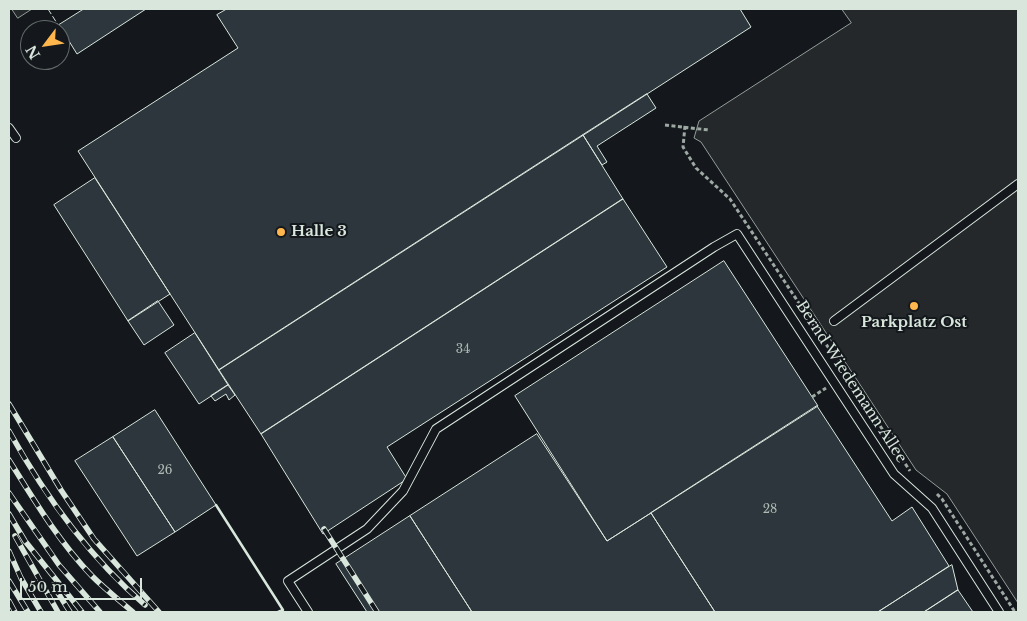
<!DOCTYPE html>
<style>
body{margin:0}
#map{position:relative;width:1027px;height:621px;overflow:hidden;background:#14181c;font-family:"Libre Baskerville",serif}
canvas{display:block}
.frame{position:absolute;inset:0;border:10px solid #d8e6dc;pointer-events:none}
.north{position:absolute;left:20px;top:20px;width:50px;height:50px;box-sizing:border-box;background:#14181c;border:1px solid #626a69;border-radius:50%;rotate:239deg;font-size:14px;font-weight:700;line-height:20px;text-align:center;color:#d8e6dc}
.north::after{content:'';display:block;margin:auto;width:18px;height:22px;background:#ffb74d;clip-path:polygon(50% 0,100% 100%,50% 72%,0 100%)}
.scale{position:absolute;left:20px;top:578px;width:122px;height:22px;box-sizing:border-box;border:2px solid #d8e6dc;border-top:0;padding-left:6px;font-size:15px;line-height:18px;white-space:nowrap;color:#d8e6dc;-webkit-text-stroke:4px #14181c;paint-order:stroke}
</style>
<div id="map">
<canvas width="1027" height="621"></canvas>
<div class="frame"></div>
<div class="north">N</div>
<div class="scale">50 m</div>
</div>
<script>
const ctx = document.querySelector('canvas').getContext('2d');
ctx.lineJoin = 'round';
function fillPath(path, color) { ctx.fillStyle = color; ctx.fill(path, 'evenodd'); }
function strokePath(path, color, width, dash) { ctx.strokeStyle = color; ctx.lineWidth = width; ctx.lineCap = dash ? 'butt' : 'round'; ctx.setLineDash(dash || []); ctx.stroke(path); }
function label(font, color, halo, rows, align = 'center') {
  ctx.font = font + ' "Libre Baskerville",serif'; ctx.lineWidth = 4; ctx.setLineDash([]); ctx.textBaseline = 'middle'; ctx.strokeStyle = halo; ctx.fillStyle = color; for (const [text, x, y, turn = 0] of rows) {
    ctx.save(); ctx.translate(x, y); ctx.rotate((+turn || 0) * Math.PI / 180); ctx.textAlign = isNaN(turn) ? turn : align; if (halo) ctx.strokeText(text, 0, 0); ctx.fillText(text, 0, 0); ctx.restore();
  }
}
const parking = new Path2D(`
 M12,9H32L18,18Z
 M842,9H1018V603L947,494L916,470L701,142L694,138L699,121L851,23Z`);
const building = new Path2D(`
 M84,9H146L77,54L59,25Z
 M227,9H740L751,27L219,370L78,151L238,48L217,15Z
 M647,94L656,108L597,146L607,162L602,165L583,135Z
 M583,135L623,199L261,434L219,370Z
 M95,178L170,294L128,321L54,205Z
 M623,199L667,267L387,447L407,479L323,534L261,434Z
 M724,261L818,406L607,541L515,396Z
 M158,301L174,325L144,345L128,321Z
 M195,333L228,385L199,404L165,353Z
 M228,385L235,395L229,400L226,394L215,401L211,396Z
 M817,406L892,521L912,507L949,566L878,612H715L651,513Z
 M155,410L216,505L175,532L113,437Z
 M537,434L607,541L651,513L715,612H472L410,516Z
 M113,437L175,532L137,556L75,461Z
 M410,516L472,612H367L336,564Z
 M952,565L958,590L924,612H878Z
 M958,590L973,612H924Z`);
const path = new Path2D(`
 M665,125L709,130
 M685,126L683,147L696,168L730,199L910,471
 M812,397L826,388
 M937,494L942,499L1015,612`);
const lane = new Path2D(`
 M9,128L16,138
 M834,321L1018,184
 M308,612L288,581L367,529L403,491L436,429L714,247L737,234L894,474L932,508L999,612`);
const rail = new Path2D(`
 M9,404L61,490L94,539L159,612
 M9,431C45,496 88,556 145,605
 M9,460C34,500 59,542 92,576C105,589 119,600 133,612
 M9,493L59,565L100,612
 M9,514L25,541L82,612
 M324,529L377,612
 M15,536L58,612
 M9,551L21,578L41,612
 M9,581L28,612
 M53,585L70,612
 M9,601L15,612`);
const fence = new Path2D(`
 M48,9L60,28`);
const wall = new Path2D(`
 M216,505L283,610L278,612`);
const markers = [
 [281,232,5,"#ffb74d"],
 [914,306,5,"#ffb74d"]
];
const numberNames = [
 ["34",463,350],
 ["26",165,471],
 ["28",770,510]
];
const poiNames = [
 ["Halle 3",291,232],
 ["Parkplatz Ost",914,323,"center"]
];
const streetNames = [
 ["Bernd Wiedemann Allee",851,382,57]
];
fillPath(parking, '#24282b');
strokePath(parking, '#939e99', 1);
fillPath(building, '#2c363c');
strokePath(building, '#d8e6dc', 1);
strokePath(lane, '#d8e6dc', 10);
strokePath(path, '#9da8a2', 3, [4, 2.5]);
strokePath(lane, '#14181c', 8);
strokePath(rail, '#d8e6dc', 5.5);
strokePath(rail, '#14181c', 4, [11]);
strokePath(fence, '#d8e6dc', 1, [6, 2.5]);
strokePath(wall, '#d8e6dc', 2.5);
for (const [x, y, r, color] of markers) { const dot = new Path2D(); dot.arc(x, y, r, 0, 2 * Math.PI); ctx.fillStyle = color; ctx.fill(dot); strokePath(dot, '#14181c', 2); }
label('12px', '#adbab4', null, numberNames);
label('bold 15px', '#d8e6dc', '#14181c', poiNames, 'left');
label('15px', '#d8e6dc', '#14181c', streetNames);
</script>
